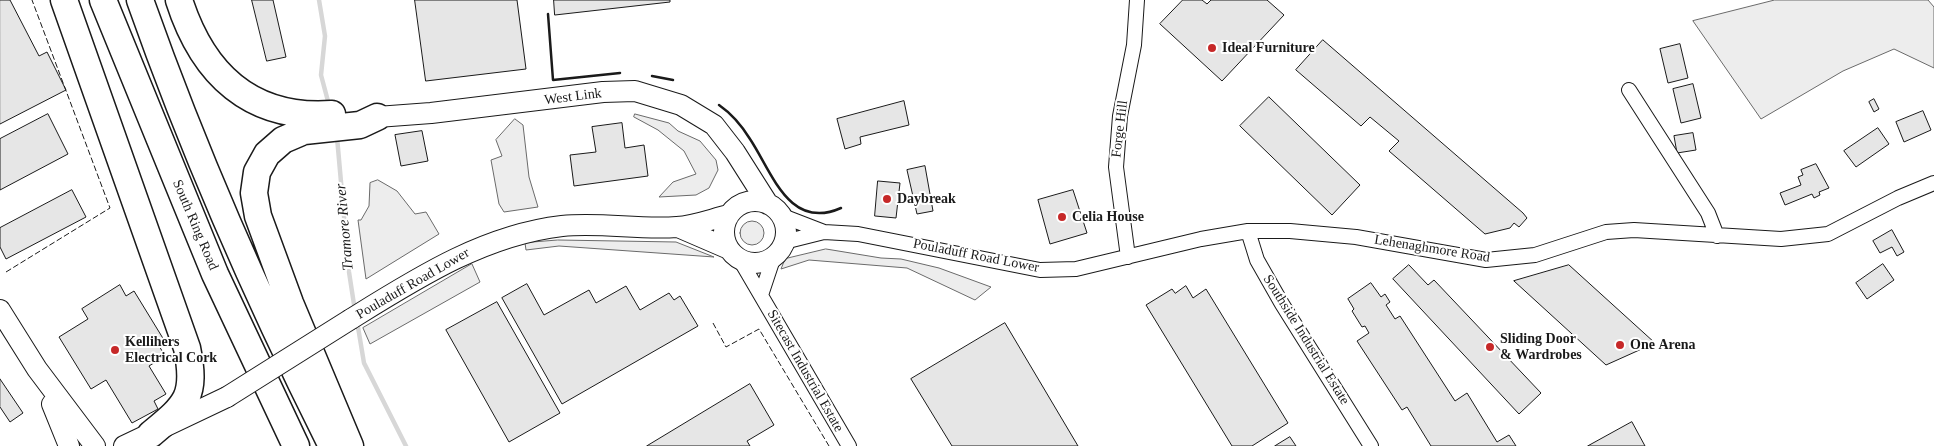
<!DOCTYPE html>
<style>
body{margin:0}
canvas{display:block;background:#fff}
</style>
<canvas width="1934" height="446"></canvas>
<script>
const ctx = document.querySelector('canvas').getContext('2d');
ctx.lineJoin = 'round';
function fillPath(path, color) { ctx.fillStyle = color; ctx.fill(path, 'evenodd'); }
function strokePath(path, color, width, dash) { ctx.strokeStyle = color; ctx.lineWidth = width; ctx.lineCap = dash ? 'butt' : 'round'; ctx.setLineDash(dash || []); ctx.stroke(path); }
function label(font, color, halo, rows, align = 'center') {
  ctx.font = font + ' "Times New Roman",serif'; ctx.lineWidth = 4; ctx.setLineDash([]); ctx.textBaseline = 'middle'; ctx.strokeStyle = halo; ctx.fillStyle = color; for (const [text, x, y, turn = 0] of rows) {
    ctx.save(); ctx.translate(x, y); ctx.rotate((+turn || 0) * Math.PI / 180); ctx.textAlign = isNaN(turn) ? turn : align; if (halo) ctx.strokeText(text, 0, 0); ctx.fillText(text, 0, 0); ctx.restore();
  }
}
const green = new Path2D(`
 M1775,0H1928L1934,7V68L1894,49L1843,71L1761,119L1693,21Z
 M635,114L669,123L678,131L700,141L716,160L718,170L709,188L696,195L659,197L673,182L696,174L684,151L658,130L634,117Z
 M515,119L523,125L529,177L538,207L504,212L499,204L491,160L502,156L496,140Z
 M378,180L397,191L415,214L426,212L439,234L366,279L358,220H361L369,206L370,183Z
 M740 233a12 12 0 1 1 24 0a12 12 0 1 1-24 0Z
 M558,240L676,242L714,257L559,246L526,250L525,243Z
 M826,249L881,258L901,259L939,268L991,287L975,300L907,268L809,260L781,269L785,259Z
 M472,264L480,282L370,344L363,328Z`);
const stream = new Path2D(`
 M319,0L325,36L321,75L329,105
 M337,137L349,272L355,311
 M357,321L364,363L406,446`);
const building = new Path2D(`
 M0,0H10L39,56L47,52L66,90L0,124Z
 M252,0H273L286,57L267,61Z
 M415,0H517L526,69L426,81Z
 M554,0H670V2L555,15Z
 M1183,0H1202L1207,4L1211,0H1267L1284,15L1222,81L1160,24Z
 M1323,40L1523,213L1527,218L1519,227L1514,223L1510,228L1485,234L1389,151L1399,141L1370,117L1361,126L1296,70Z
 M1680,44L1688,78L1668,83L1660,49Z
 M1693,84L1701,118L1681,123L1673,89Z
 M1269,97L1360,185L1332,215L1240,126Z
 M1874,99L1879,109L1874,112L1869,102Z
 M904,101L909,125L860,137L861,144L845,149L837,119Z
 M1923,111L1931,130L1904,142L1896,122Z
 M48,114L68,154L0,190V139Z
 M622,123L625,148L644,145L648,176L574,186L570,155L596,152L592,127Z
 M1878,128L1889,144L1856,167L1844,151Z
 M422,131L428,161L401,166L395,135Z
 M1693,133L1696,150L1677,153L1674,136Z
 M1816,164L1829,188L1819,192L1820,195L1814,198L1812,194L1785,205L1780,193L1801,185L1798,177L1803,175L1801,170Z
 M925,166L933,211L917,214L907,170Z
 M878,181L900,183L896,218L875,216Z
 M72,190L86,217L6,259L0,247V228Z
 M1073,190L1087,233L1050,244L1038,200Z
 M1892,230L1904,252L1897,256L1892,247L1880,253L1873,241Z
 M1883,264L1894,280L1867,299L1856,283Z
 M1409,265L1428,285L1434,280L1541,393L1519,414L1393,279Z
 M1569,265L1655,343L1606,365L1514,281Z
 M1371,283L1381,297L1385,294L1390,302L1386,305L1395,319L1400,316L1455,401L1467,393L1497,442L1509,435L1516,446H1431L1407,407L1402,410L1357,341L1369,333L1365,326L1362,327L1352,311L1354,309L1348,299Z
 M527,284L544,315L589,290L596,303L626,286L640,310L669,293L674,300L680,296L698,326L562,404L502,298Z
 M120,285L126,296L134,291L164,340L158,344L165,356L149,366L166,394L154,401L158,409L132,423L106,380L91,389L59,337L88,319L82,309Z
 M1186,286L1193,298L1206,289L1288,423L1252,446H1232L1146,305L1172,289L1175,293Z
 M497,302L560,413L509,442L446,330Z
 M1005,323L1078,446H952L911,379Z
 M0,379L23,413L10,422L0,407Z
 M750,384L774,425L747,441L750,446H647Z
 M1632,422L1645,446H1588Z
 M1290,437L1296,446H1275Z`);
const street = new Path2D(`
 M1629,90L1708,213L1717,236
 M780,215L824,232
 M1248,231L1257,260L1282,304L1371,446
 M784,242L824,232L858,234L1040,270L1076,269L1201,239L1248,231H1290L1356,237L1486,260L1535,255L1606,232L1634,230L1781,239L1828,234L1898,198L1934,183
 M1128,257L1116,167L1120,116L1134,45L1137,0
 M739,258L849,446
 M761,295L774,256`);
const secondary = new Path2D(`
 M377,117L431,113L603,92L635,91L681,105L714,125L735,152L768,204
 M724 232a31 31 0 1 1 62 0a31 31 0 1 1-62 0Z
 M678,227L729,249
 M0,310L37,369L95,446
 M351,319C417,278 484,235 562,226C601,222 639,230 677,227C694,226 712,219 729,215
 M52,404L69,446
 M124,446L227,397`);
const highway = new Path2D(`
 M64,0L187,348C197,397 186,405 151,434
 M103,0L215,274L296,446
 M140,0C194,153 259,301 332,446
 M179,0C203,75 251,120 332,114
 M350,446L290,303L258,216L254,193L257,172L267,154L283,140L304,131L360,125L377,117`);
const secondaryBridge = new Path2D(`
 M227,397L351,319`);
const fence = new Path2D(`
 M6,272L110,208L32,0
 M713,323L726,347L759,329L829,446`);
const wall = new Path2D(`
 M548,14L553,80L620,73
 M652,76L673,80
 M719,105C732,114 742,126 750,139C772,172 789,231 841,208`);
const markers = [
 [1212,48,5,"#c62828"],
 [887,199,5,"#c62828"],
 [1062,217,5,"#c62828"],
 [1620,345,5,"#c62828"],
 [1490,347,5,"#c62828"],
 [115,350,5,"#c62828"]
];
const poiNames = [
 ["Ideal Furniture",1222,48],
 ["Daybreak",897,199],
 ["Celia House",1072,217],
 ["Sliding Door",1500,339],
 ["& Wardrobes",1500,355],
 ["Kellihers",125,342],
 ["Electrical Cork",125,358],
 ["One Arena",1630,345]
];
const streetNames = [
 ["West Link",573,97,-7],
 ["Forge Hill",1120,129,-83],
 ["South Ring Road",195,225,67],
 ["Lehenaghmore Road",1432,249,9],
 ["Pouladuff Road Lower",976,256,11],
 ["Pouladuff Road Lower",413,284,-30],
 ["Southside Industrial Estate",1306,340,58],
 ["Sitecast Industrial Estate",805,371,60]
];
const waterNames = [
 ["Tramore River",345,227,-95]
];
fillPath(green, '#ededed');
strokePath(green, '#6a6a6a', 1);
strokePath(stream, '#d7d7d7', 4.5);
fillPath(building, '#e6e6e6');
strokePath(building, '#1a1a1a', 1);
strokePath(street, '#1a1a1a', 16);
strokePath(secondary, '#1a1a1a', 22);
strokePath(highway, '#1a1a1a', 29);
strokePath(street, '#fff', 14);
strokePath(secondary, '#fff', 20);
strokePath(highway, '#fff', 26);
strokePath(secondaryBridge, '#1a1a1a', 22, []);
strokePath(secondaryBridge, '#fff', 20);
strokePath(fence, '#1a1a1a', 1, [6, 2.5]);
strokePath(wall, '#1a1a1a', 2.5);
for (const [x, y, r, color] of markers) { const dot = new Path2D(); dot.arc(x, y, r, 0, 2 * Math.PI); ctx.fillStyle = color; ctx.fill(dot); strokePath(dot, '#fff', 2); }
label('bold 14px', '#1a1a1a', '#fff', poiNames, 'left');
label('14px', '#1a1a1a', '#fff', streetNames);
label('italic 15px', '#1a1a1a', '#fff', waterNames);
</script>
